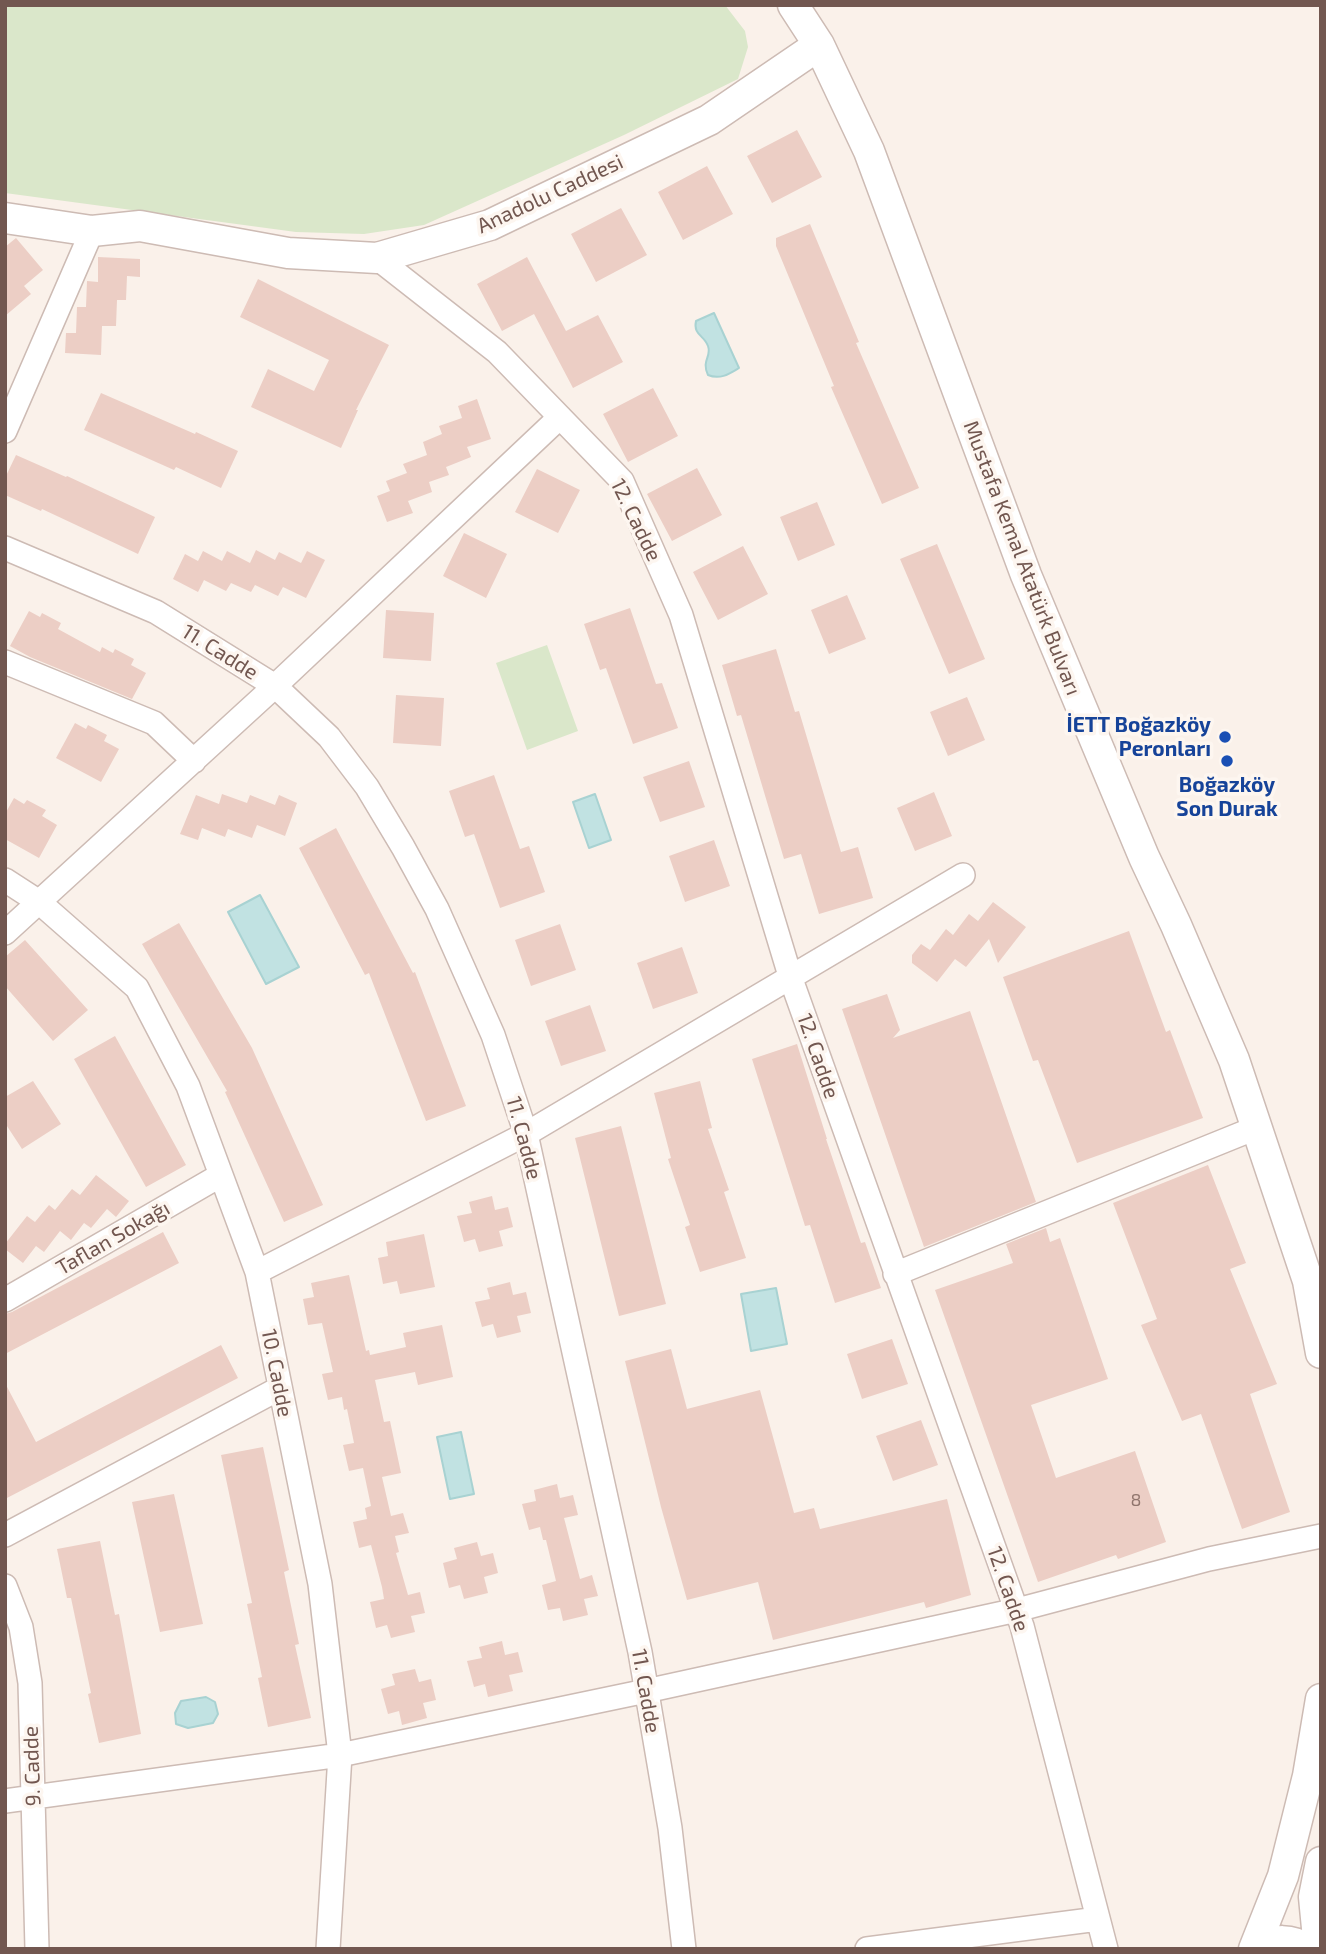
<!DOCTYPE html>
<meta charset="utf-8">
<style>
body{margin:0}
#map{position:relative;width:1326px;height:1954px;overflow:hidden;background:#faf1ea;font-family:"Exo 2",sans-serif}
canvas{display:block}
.frame{position:absolute;inset:0;border:7px solid #725750;pointer-events:none}
</style>
<div id="map">
<canvas width="1326" height="1954"></canvas>
<div class="frame"></div>
</div>
<script>
const ctx = document.querySelector('canvas').getContext('2d');
ctx.lineJoin = 'round';
function fillPath(path, color) { ctx.fillStyle = color; ctx.fill(path, 'evenodd'); }
function strokePath(path, color, width, dash) { ctx.strokeStyle = color; ctx.lineWidth = width; ctx.lineCap = dash ? 'butt' : 'round'; ctx.setLineDash(dash || []); ctx.stroke(path); }
function label(font, color, halo, rows, align = 'center') {
  ctx.font = font + ' "Exo 2",sans-serif'; ctx.lineWidth = 7; ctx.setLineDash([]); ctx.textBaseline = 'middle'; ctx.strokeStyle = halo; ctx.fillStyle = color; for (const [text, x, y, turn = 0] of rows) {
    ctx.save(); ctx.translate(x, y); ctx.rotate((+turn || 0) * Math.PI / 180); ctx.textAlign = isNaN(turn) ? turn : align; if (halo) ctx.strokeText(text, 0, 0); ctx.fillText(text, 0, 0); ctx.restore();
  }
}
const green = new Path2D(`
 M5,5H725L745,31L748,47L738,79L624,135L424,225L364,234L296,232L5,193Z
 M547,645L578,731L527,750L496,663Z`);
const water = new Path2D(`
 M714,313L739,368C729,374 720,380 708,375C701,360 712,357 708,346C704,335 693,335 696,321Z
 M595,794L611,840L589,848L573,802Z
 M260,895L299,967L266,984L228,912Z
 M776,1288L787,1344L751,1351L741,1294Z
 M461,1432L474,1494L450,1499L437,1437Z
 M206,1697L215,1702L218,1714L213,1723L188,1728L176,1724L175,1713L181,1701Z`);
const building = new Path2D(`
 M797,130L822,177L772,203L747,156Z
 M707,166L733,214L683,240L658,192Z
 M621,208L647,255L596,282L571,234Z
 M810,224L859,342L856,343L919,488L882,504L831,387L834,386L776,246V238Z
 M16,238L43,270L24,286L31,294L5,316V247Z
 M98,257L140,259V277L127,276L126,300H117L116,326H102L101,355L65,353L66,333H76L77,307H86L87,281L98,282Z
 M527,257L566,331L598,315L623,362L573,388L534,314L502,331L477,284Z
 M258,279L389,345L356,410H358L341,448L251,407L268,369L314,391L329,360L240,317Z
 M653,388L678,436L628,462L603,414Z
 M101,393L195,434L196,432L238,451L221,488L176,467L174,470L84,430Z
 M477,399L491,439L467,447L471,457L446,467L449,475L429,482L432,492L408,501L413,513L387,522L377,496L390,491L386,481L407,473L403,464L427,455L423,442L442,434L439,426L462,418L458,406Z
 M16,455L66,477L67,476L155,517L138,554L42,509L41,511L5,495V478Z
 M697,468L722,515L672,541L647,494Z
 M537,469L580,490L558,533L515,512Z
 M817,502L835,545L798,561L780,517Z
 M464,533L507,554L486,598L443,576Z
 M937,544L985,659L949,674L900,559Z
 M743,546L768,594L718,620L693,572Z
 M256,550L275,560L279,552L301,563L307,551L325,560L306,598L283,587L278,596L255,585L251,592L231,583L226,591L204,580L198,592L173,579L185,554L198,561L203,551L222,561L227,551L250,563Z
 M847,595L866,639L829,654L811,610Z
 M630,608L656,684L662,683L678,728L633,744L606,668L600,670L584,624Z
 M386,610L434,613L431,661L383,658Z
 M29,611L40,617L42,613L61,623L58,629L100,652L102,647L113,653L115,649L134,659L131,665L146,673L132,699L30,657L10,646Z
 M776,649L795,712L799,711L841,852L858,847L873,898L819,914L801,854L784,859L741,715L737,716L722,665Z
 M396,695L444,698L441,746L393,743Z
 M967,697L985,740L948,756L930,712Z
 M75,723L86,729L88,725L107,735L104,741L119,749L101,782L56,758Z
 M689,761L705,807L660,822L643,777Z
 M494,775L520,849L529,846L545,892L500,908L474,834L465,837L449,791Z
 M934,792L952,836L915,851L897,808Z
 M222,794L247,803L250,795L275,805L279,795L297,803L285,836L257,825L252,838L228,829L225,837L202,828L198,840L180,834L196,795L219,804Z
 M14,798L24,804L27,800L46,810L42,816L57,825L39,858L5,839V814Z
 M336,828L413,973L415,972L466,1106L426,1121L369,973L365,975L299,848Z
 M714,840L730,886L685,902L669,856Z
 M993,902L1026,927L998,963L989,939L966,967L955,959L937,982L912,963V955L921,944L930,950L946,929L953,935L969,914L978,921Z
 M179,923L252,1048L323,1205L284,1222L225,1092L227,1091L142,944Z
 M560,924L576,970L531,986L515,940Z
 M1129,931L1166,1032L1170,1030L1203,1118L1077,1163L1038,1060L1033,1061L1003,977Z
 M25,940L88,1010L53,1041L5,986V957Z
 M682,947L698,993L653,1009L637,963Z
 M887,994L900,1030L893,1038L970,1011L1036,1202L924,1247L842,1009Z
 M590,1005L606,1051L561,1066L545,1021Z
 M115,1036L186,1165L146,1187L74,1059Z
 M797,1044L827,1139H826L861,1243L865,1242L881,1288L835,1303L810,1225L805,1226L752,1059Z
 M33,1081L61,1124L22,1149L5,1123V1097Z
 M700,1081L712,1128L708,1129L729,1190L724,1192L746,1258L700,1272L685,1227L690,1225L668,1159L671,1158L654,1093Z
 M621,1126L666,1304L619,1316L575,1138Z
 M1208,1165L1246,1263L1230,1269L1277,1384L1250,1394L1290,1512L1242,1529L1201,1414L1182,1421L1141,1325L1157,1319L1113,1203Z
 M96,1175L129,1201L116,1217L107,1209L91,1228L84,1223L71,1240L60,1231L44,1252L36,1246L23,1263L5,1249V1244L27,1216L35,1222L49,1205L55,1210L72,1189L80,1195Z
 M492,1196L495,1210L508,1207L513,1227L499,1231L503,1246L479,1252L475,1239L464,1242L457,1216L472,1213L469,1202Z
 M1046,1228L1050,1242L1060,1238L1108,1379L1031,1405L1056,1478L1135,1451L1166,1542L1118,1559L1116,1555L1038,1582L935,1290L1013,1263L1006,1244Z
 M163,1232L179,1263L5,1354V1314L12,1312Z
 M424,1234L435,1287L400,1294L397,1281L383,1284L378,1258L388,1256L386,1242Z
 M349,1275L366,1351L369,1350L370,1355L406,1347L403,1333L442,1325L453,1377L418,1385L415,1372L375,1380L384,1422L390,1421L401,1473L382,1477L391,1516L403,1513L409,1533L395,1536L399,1552L396,1553L408,1595L420,1592L425,1613L411,1616L415,1632L391,1638L387,1625L376,1628L370,1602L384,1599L382,1587L371,1545L359,1548L353,1522L367,1519L365,1508L371,1506L363,1468L349,1471L343,1445L354,1443L347,1409L344,1410L342,1397L328,1400L322,1374L333,1372L322,1323L308,1325L303,1299L314,1297L311,1283Z
 M510,1282L513,1295L526,1292L531,1313L517,1316L521,1332L497,1338L493,1324L482,1327L475,1302L490,1299L487,1288Z
 M892,1339L908,1384L862,1399L847,1354Z
 M221,1345L238,1378L5,1499V1383L36,1442Z
 M671,1349L687,1409L760,1390L794,1513L814,1508L820,1529L947,1499L971,1595L926,1608L924,1602L773,1640L758,1582L687,1600L661,1507L625,1361Z
 M921,1420L938,1465L893,1481L876,1436Z
 M263,1447L289,1570L284,1572L299,1644L295,1645L311,1718L268,1727L258,1678L262,1677L247,1604L252,1603L221,1455Z
 M557,1484L560,1498L573,1495L578,1515L564,1518L580,1579L592,1575L598,1596L584,1599L588,1615L563,1621L560,1608L548,1610L542,1585L556,1581L546,1540H543L540,1527L529,1530L522,1504L536,1501L534,1490Z
 M174,1494L203,1624L160,1632L132,1502Z
 M100,1541L115,1615L119,1614L141,1734L99,1743L88,1694L91,1693L71,1598H67L57,1549Z
 M477,1542L481,1556L493,1553L498,1573L484,1577L488,1593L464,1599L460,1585L449,1588L443,1563L457,1559L454,1548Z
 M502,1641L505,1655L518,1652L523,1672L509,1675L513,1691L488,1697L485,1684L474,1687L467,1661L482,1658L479,1647Z
 M415,1669L419,1682L431,1679L436,1700L423,1703L427,1718L402,1725L399,1711L388,1714L381,1689L395,1685L392,1674Z`);
const minor = new Path2D(`
 M377,258L497,352L622,481L681,615L791,979L1022,1626L1106,1949
 M5,431L92,231
 M5,548L156,612L275,686L329,737L367,787L403,847L437,909L493,1035L526,1134L640,1652L670,1828L684,1949
 M5,662L154,723L194,761
 M5,880L39,902L137,988L188,1086L257,1272L320,1584L340,1755L328,1949
 M5,933L275,686L560,417
 M257,1272L526,1134L963,875
 M895,1274L1258,1127
 M5,1300L221,1175
 M5,1535L280,1388
 M5,1586L21,1627L30,1683L37,1949
 M5,1801L340,1755L646,1691L1017,1610L1209,1559L1321,1536
 M867,1949L1098,1919`);
const tertiary = new Path2D(`
 M793,5L819,45L869,151L1026,575L1144,857L1176,925L1234,1060L1308,1281L1321,1353
 M5,218L92,231L140,226L288,253L377,258L490,225L709,120L819,45
 M1254,1949L1283,1876L1308,1776L1321,1699
 M1259,1949C1274,1938 1292,1939 1307,1949
 M1319,1949L1314,1897L1321,1862`);
const markers = [
 [1225,737,7,"#1a4fb4"],
 [1227,761,7,"#1a4fb4"]
];
const numberNames = [
 ["8",1136,1500]
];
const streetNames = [
 ["Anadolu Caddesi",550,194,-25],
 ["12. Cadde",636,520,64],
 ["Mustafa Kemal Atatürk Bulvarı",1022,558,69],
 ["11. Cadde",220,652,32],
 ["12. Cadde",818,1056,71],
 ["11. Cadde",524,1138,75],
 ["Taflan Sokağı",113,1238,-30],
 ["10. Cadde",277,1373,79],
 ["12. Cadde",1008,1589,71],
 ["11. Cadde",646,1691,80],
 ["9. Cadde",32,1766,-92]
];
const transitNames = [
 ["İETT Boğazköy",1211,725],
 ["Peronları",1211,749],
 ["Boğazköy",1227,785,"center"],
 ["Son Durak",1227,809,"center"]
];
fillPath(green, '#dae7ca');
fillPath(water, '#c1e2e2');
strokePath(water, '#a8d2d2', 2);
fillPath(building, '#eccec5');
strokePath(minor, '#cdbbb4', 26);
strokePath(tertiary, '#cdbbb4', 33);
strokePath(minor, '#fff', 23);
strokePath(tertiary, '#fff', 30);
for (const [x, y, r, color] of markers) { const dot = new Path2D(); dot.arc(x, y, r, 0, 2 * Math.PI); ctx.fillStyle = color; ctx.fill(dot); strokePath(dot, '#fdf6f0', 2.5); }
label('18px', '#90756d', null, numberNames);
label('21px', '#725750', '#fdf6f0', streetNames);
label('bold 21px', '#164399', '#fdf6f0', transitNames, 'right');
</script>
